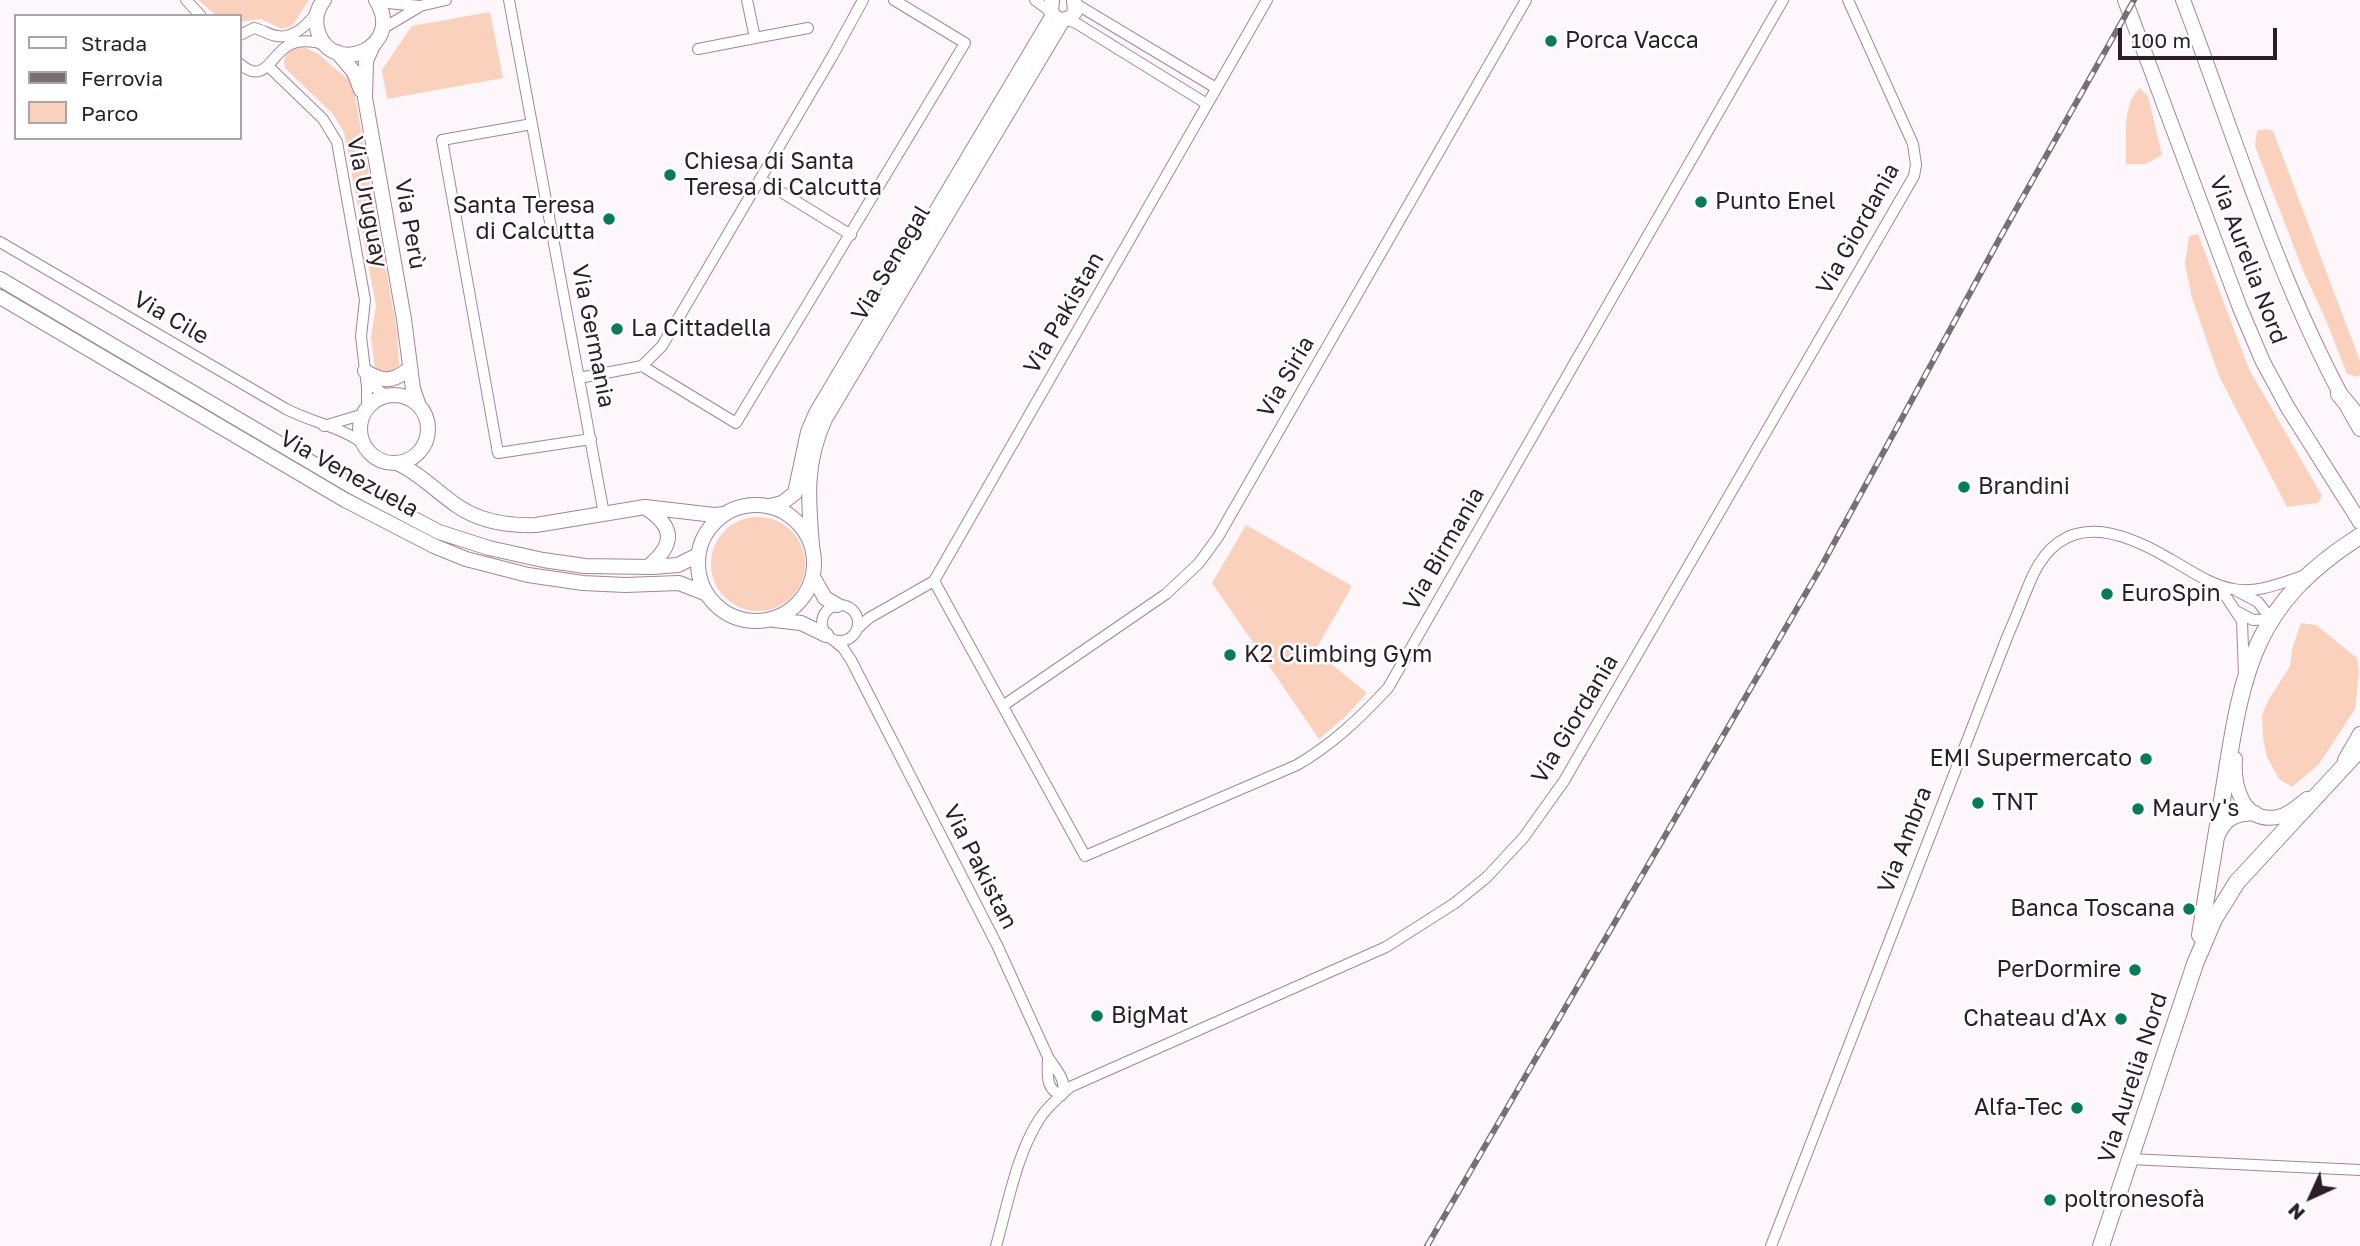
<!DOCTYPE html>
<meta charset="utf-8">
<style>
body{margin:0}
#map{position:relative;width:2360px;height:1246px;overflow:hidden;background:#fdf7fb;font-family:"Golos Text",sans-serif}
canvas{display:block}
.legend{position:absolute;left:14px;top:14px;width:228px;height:126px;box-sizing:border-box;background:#fff;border:2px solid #aaa5a8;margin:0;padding:9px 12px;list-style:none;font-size:21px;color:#2a1f26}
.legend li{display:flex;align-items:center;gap:14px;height:35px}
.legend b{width:35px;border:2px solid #aaa5a8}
.north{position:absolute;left:2276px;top:1162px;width:70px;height:70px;-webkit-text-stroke:5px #fff;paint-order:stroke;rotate:225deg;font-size:19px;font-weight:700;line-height:28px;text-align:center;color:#2a1f26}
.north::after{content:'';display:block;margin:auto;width:24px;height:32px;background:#2a1f26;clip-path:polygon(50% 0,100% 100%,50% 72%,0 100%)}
.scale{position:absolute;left:2118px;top:28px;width:159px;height:32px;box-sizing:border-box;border:4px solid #2a1f26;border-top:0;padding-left:9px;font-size:21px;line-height:24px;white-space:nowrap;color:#2a1f26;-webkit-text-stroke:5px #fff;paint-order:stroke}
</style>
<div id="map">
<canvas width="2360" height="1246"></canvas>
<ul class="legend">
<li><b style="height:9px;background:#fff"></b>Strada</li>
<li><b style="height:9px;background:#786f75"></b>Ferrovia</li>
<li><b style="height:19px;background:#fad1bd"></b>Parco</li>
</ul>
<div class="north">N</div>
<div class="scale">100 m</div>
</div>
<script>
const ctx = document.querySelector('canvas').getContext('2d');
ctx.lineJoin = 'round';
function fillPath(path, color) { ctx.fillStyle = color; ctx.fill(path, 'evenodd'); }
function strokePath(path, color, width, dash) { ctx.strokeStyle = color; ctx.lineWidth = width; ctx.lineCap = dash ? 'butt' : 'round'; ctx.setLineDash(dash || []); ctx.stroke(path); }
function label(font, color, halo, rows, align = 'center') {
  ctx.font = font + ' "Golos Text",sans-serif'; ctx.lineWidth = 5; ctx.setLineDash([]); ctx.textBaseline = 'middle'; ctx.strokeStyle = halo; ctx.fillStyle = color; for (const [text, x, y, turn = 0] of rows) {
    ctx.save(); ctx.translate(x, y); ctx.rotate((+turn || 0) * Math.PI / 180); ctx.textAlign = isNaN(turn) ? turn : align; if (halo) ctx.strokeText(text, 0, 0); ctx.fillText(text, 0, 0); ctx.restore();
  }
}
const green = new Path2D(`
 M198,0H309L293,25L282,29L261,19L240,22V16H217Z
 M490,12L503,78L387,99L382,70L412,26Z
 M303,47L317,53L345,77L350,78L353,85L397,331L399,365L389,373L381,372L375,367L371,337L376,306L344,132L332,113L285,68C281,54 291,49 303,47Z
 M2140,88L2148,96L2162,155L2146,164H2126C2127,140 2121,105 2140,88Z
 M2266,129L2273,131L2360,361V375L2357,377L2347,374L2326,320L2304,273L2255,146L2257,131Z
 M2198,234L2249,369L2322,496L2318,503L2287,507L2219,376L2192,298L2185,264L2189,236Z
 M711 564a47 47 0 1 1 94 0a47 47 0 1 1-94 0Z
 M1246,525L1352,586L1315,651L1367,693L1344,718L1319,739L1212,583Z
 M2301,623L2316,625L2357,658L2359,672L2355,709L2319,764L2292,787L2279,779L2267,757L2263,738L2262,715L2269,699L2290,666L2292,649Z`);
const street = new Path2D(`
 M186,0L201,16
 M509,0L604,514
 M1035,0L1051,12
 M377,2L420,6L446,0
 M1076,4L1216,88
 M1066,19L1076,23L1207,104
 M382,29L419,7
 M240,35L254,28C263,30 269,35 277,36C294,39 308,24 317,12
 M755,38L808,28
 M698,49L755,38L747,0
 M240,64C265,86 271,54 289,45C301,39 314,41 326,45
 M268,66L323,119L337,142L365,300L361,336L367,387V409
 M532,124L442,140L498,453L591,439
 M760,179L851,235
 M0,242L286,409C311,422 341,427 364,444
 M642,366L736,423L965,43L894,0
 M368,377L373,386L386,396
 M579,378L642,366L662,346L833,55L863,0
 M324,426L364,414
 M934,581L1085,856L1297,765C1333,744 1360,718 1388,688L1783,0
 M2219,586L2242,621L2244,675
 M2237,591L2258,602L2271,619L2253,620L2238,612
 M822 623a18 18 0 1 1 36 0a18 18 0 1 1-36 0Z
 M857,629L869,618L934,581L1267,0
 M832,639L843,648L851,660L997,945L1048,1057C1055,1069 1068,1080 1062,1095
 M1004,705L1166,594L1199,563L1218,537L1526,0
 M1048,1057C1048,1072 1044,1090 1062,1095
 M2130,1159L2360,1170
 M996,1246C1008,1204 1016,1155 1040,1118C1048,1106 1060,1096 1070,1087L1386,947L1455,903L1487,877L1524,837L1564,781L1914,176L1916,165L1913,144L1848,0
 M1771,1246L2008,635C2017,615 2024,595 2033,575C2064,510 2121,530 2170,559C2190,570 2210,585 2233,589C2257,594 2284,582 2306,575`);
const secondary = new Path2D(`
 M324,0C317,9 314,20 318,32C333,78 406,47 376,0
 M1052,0L1051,12C1058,22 1068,22 1075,12L1074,0
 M2125,0L2240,308L2263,362L2288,408L2360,522
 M2183,0C2238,144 2282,296 2360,429
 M373,45L366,61L365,98L404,319L413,389L419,406
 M337,52L354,72L361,90
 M0,279L353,487L439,532L489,548L543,560L585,566L652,567L678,565L698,555
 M0,297L345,500L434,546L466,559L528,575L583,583L625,585L679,583L707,594
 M365,371C380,381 391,383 406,371
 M360 429a34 34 0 1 1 68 0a34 34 0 1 1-68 0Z
 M397,463C419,473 436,491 456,505C480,522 508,526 536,525L645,507L714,515L724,514
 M698 563a58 58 0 1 1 116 0a58 58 0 1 1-116 0Z
 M770,506L782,503L795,493L808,432L816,413L1053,15
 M646,508C676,528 674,545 648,567
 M812,545C808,499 805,462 825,419L1063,20
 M813,577L825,598L837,605
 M774,620L801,623L826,635
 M2235,759C2233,785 2242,824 2278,817C2289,815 2298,806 2307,799
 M2345,760L2360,734
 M2218,835C2226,817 2236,814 2255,813`);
const primary = new Path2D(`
 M2339,394L2360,419
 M2200,935C2208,884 2217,833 2225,782C2243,666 2255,603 2360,536
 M2101,1246L2195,964L2214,919L2237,882L2360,749`);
const rail = new Path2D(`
 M1427,1246L1821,567L2001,236L2134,0`);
const markers = [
 [1551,41,7,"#067b57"],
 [670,175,7,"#067b57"],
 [1701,202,7,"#067b57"],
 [609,219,7,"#067b57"],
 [617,329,7,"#067b57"],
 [1964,487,7,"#067b57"],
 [2107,594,7,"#067b57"],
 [1230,655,7,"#067b57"],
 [2146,759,7,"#067b57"],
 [1978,803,7,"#067b57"],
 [2138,809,7,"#067b57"],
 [2189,909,7,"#067b57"],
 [2135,970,7,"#067b57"],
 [1097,1016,7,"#067b57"],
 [2121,1019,7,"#067b57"],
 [2077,1108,7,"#067b57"],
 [2050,1200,7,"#067b57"]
];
const poiNames = [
 ["Porca Vacca",1565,41],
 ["Chiesa di Santa",684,162],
 ["Teresa di Calcutta",684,188],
 ["Punto Enel",1715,202],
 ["Santa Teresa",595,206,"right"],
 ["di Calcutta",595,232,"right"],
 ["La Cittadella",631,329],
 ["Brandini",1978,487],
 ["EuroSpin",2121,594],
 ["K2 Climbing Gym",1244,655],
 ["EMI Supermercato",2132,759,"right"],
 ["TNT",1992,803],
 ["Maury's",2152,809],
 ["Banca Toscana",2175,909,"right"],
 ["PerDormire",2121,970,"right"],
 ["BigMat",1111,1016],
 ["Chateau d'Ax",2107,1019,"right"],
 ["Alfa-Tec",2063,1108,"right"],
 ["poltronesofà",2064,1200]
];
const streetNames = [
 ["Via Uruguay",367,202,79],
 ["Via Perù",410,224,80],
 ["Via Giordania",1858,229,-61],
 ["Via Aurelia Nord",2248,260,69],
 ["Via Senegal",891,263,-59],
 ["Via Pakistan",1064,313,-60],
 ["Via Cile",171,318,30],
 ["Via Germania",593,336,79],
 ["Via Siria",1286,377,-60],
 ["Via Venezuela",349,474,29],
 ["Via Birmania",1444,549,-60],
 ["Via Giordania",1575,719,-59],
 ["Via Ambra",1905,840,-69],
 ["Via Pakistan",980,867,63],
 ["Via Aurelia Nord",2133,1078,-72]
];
fillPath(green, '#fad1bd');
strokePath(street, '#a28598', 12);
strokePath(secondary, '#a28598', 16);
strokePath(primary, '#a28598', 18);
strokePath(street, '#fff', 10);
strokePath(secondary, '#fff', 14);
strokePath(primary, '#fff', 16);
strokePath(rail, '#786f75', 6);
strokePath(rail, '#fff', 3.5, [10]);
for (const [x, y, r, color] of markers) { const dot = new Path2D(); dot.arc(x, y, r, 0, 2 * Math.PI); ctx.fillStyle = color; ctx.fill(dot); strokePath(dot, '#fff', 2.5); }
label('23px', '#2a1f26', '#fff', poiNames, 'left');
label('23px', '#2a1f26', '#fff', streetNames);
</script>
